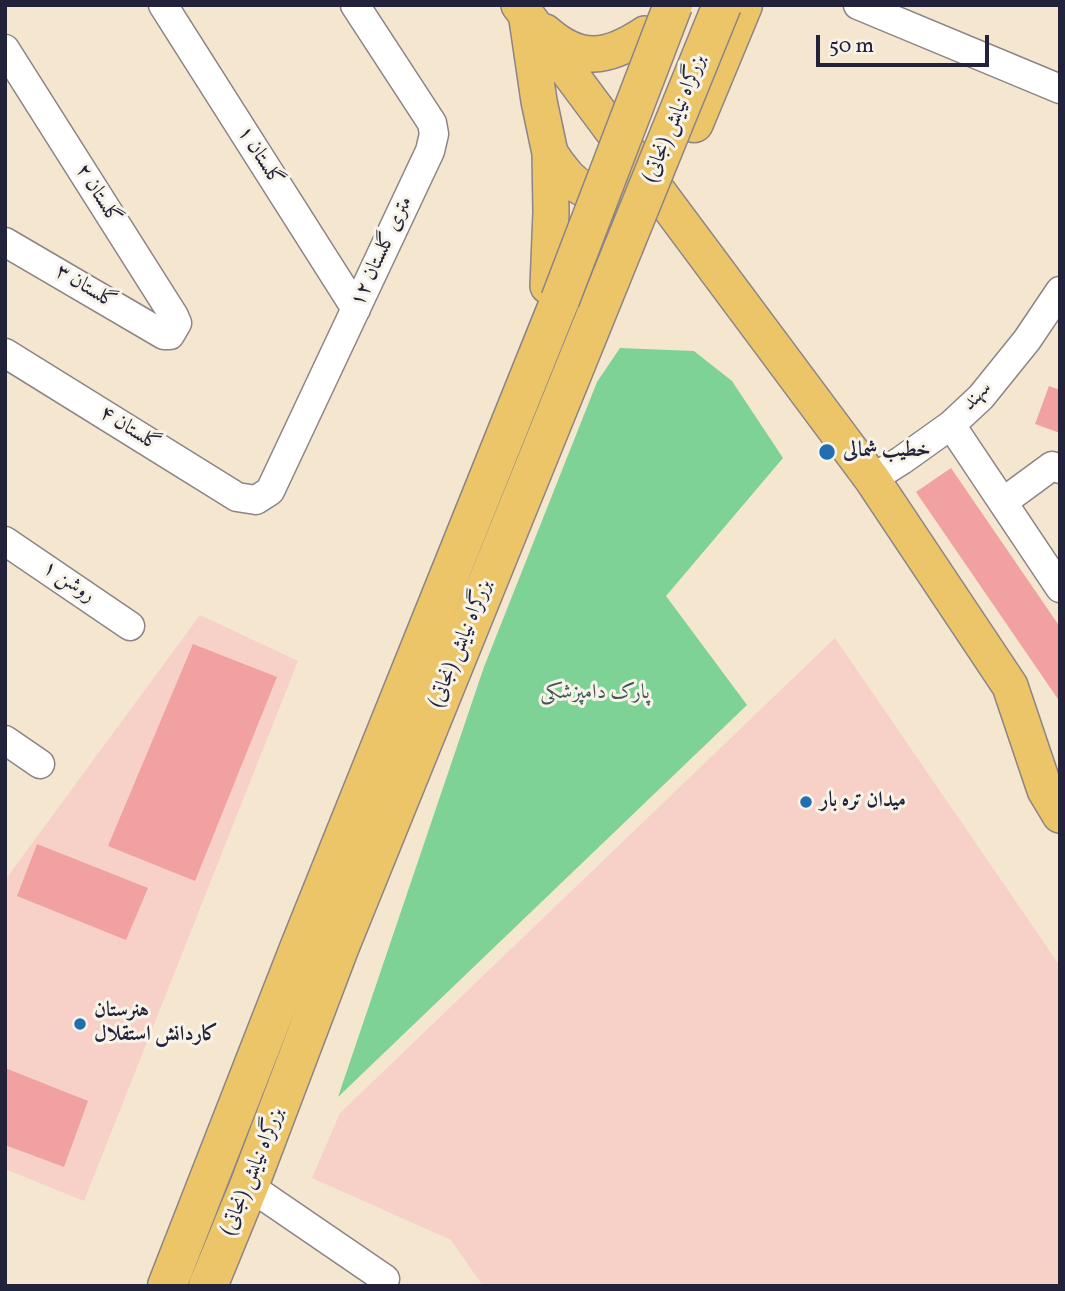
<!DOCTYPE html>
<meta charset="utf-8">
<style>
body{margin:0}
#map{position:relative;width:1065px;height:1291px;overflow:hidden;background:#f5e6d0;font-family:Vollkorn,serif}
canvas{display:block}
.frame{position:absolute;inset:0;border:7px solid #22223b;pointer-events:none}
.scale{position:absolute;left:816px;top:35px;width:173px;height:32px;box-sizing:border-box;border:4px solid #22223b;border-top:0;padding-left:9px;font-size:21px;line-height:24px;white-space:nowrap;color:#22223b;-webkit-text-stroke:5px #f7f3e8;paint-order:stroke}
</style>
<div id="map">
<canvas width="1065" height="1291"></canvas>
<div class="frame"></div>
<div class="scale">50 m</div>
</div>
<script>
const ctx = document.querySelector('canvas').getContext('2d');
ctx.lineJoin = 'round';
function fillPath(path, color) { ctx.fillStyle = color; ctx.fill(path, 'evenodd'); }
function strokePath(path, color, width, dash) { ctx.strokeStyle = color; ctx.lineWidth = width; ctx.lineCap = dash ? 'butt' : 'round'; ctx.setLineDash(dash || []); ctx.stroke(path); }
function label(font, color, halo, rows, align = 'center') {
  ctx.font = font + ' Vollkorn,Amiri,serif'; ctx.lineWidth = 6; ctx.setLineDash([]); ctx.textBaseline = 'middle'; ctx.strokeStyle = halo; ctx.fillStyle = color; for (const [text, x, y, turn = 0] of rows) {
    ctx.save(); ctx.translate(x, y); ctx.rotate((+turn || 0) * Math.PI / 180); ctx.textAlign = isNaN(turn) ? turn : align; if (halo) ctx.strokeText(text, 0, 0); ctx.fillText(text, 0, 0); ctx.restore();
  }
}
const built = new Path2D(`
 M200,615L298,661L84,1201L5,1169V880Z
 M835,638L1060,966V1286H483L451,1240L312,1178L340,1113Z`);
const green = new Path2D(`
 M620,348L694,351L732,381L783,458L666,596L747,705L338,1097L484,667L597,382Z`);
const building = new Path2D(`
 M1049,386L1060,390V433L1035,424Z
 M951,468L1060,627V702L916,492Z
 M193,644L277,677L195,881L108,846Z
 M37,844L148,888L126,940L17,896Z
 M5,1068L88,1101L64,1167L5,1145Z`);
const minor = new Path2D(`
 M163,5L356,309
 M858,5L1060,89
 M5,49L174,316L177,323L170,335H164L5,242
 M5,353L237,497L256,500L270,491L430,151L434,134L432,123L355,5
 M951,425L1060,588
 M872,479L902,460L951,425L981,397L1027,340L1060,291
 M1003,502L1052,466L1060,469
 M5,541L130,626
 M5,740L40,764
 M249,1186L385,1279L382,1286`);
const major = new Path2D(`
 M519,5L872,479L1010,686L1045,790L1060,815
 M527,19L539,101L550,153L551,212L548,286
 M545,32C580,63 607,59 645,34
 M550,153C555,161 561,169 567,176C590,202 632,199 663,199`);
const highway = new Path2D(`
 M694,123L743,5
 M167,1286L300,946L560,300
 M208,1286L249,1186L340,946L624,246`);
const highwayBridge = new Path2D(`
 M624,246L722,5
 M560,300L673,5`);
const markers = [
 [827,452,9,"#1f6fb2"],
 [806,802,7,"#1f6fb2"],
 [80,1024,7,"#1f6fb2"]
];
const streetNames = [
 ["بزرگراه نیایش (نجاتی)",676,119,-68],
 ["گلستان ۱",259,157,58],
 ["گلستان ۲",97,195,58],
 ["۱۲ متری گلستان",383,252,-65],
 ["گلستان ۳",85,288,31],
 ["سهند",978,397,-47],
 ["گلستان ۴",129,430,32],
 ["روشن ۱",68,583,34],
 ["بزرگراه نیایش (نجاتی)",462,644,-68],
 ["بزرگراه نیایش (نجاتی)",254,1172,-68]
];
const poiNames = [
 ["خطیب شمالی",843,452],
 ["میدان تره بار",820,802],
 ["هنرستان",94,1012],
 ["کاردانش استقلال",94,1036]
];
const parkNames = [
 ["پارک دامپزشکی",595,694]
];
fillPath(built, '#f7d1c8');
fillPath(green, '#7ed296');
fillPath(building, '#f0a1a0');
strokePath(minor, '#8c8486', 31);
strokePath(major, '#8c8486', 38);
strokePath(highway, '#8c8486', 41);
strokePath(minor, '#fff', 28);
strokePath(major, '#ecc569', 35);
strokePath(highway, '#ecc569', 38);
strokePath(highwayBridge, '#8c8486', 41, []);
strokePath(highwayBridge, '#ecc569', 38);
for (const [x, y, r, color] of markers) { const dot = new Path2D(); dot.arc(x, y, r, 0, 2 * Math.PI); ctx.fillStyle = color; ctx.fill(dot); strokePath(dot, '#f7f3e8', 2.5); }
label('21px', '#22223b', '#f7f3e8', streetNames);
label('bold 21px', '#22223b', '#f7f3e8', poiNames, 'left');
label('21px', '#3e5756', '#f7f3e8', parkNames);
</script>
